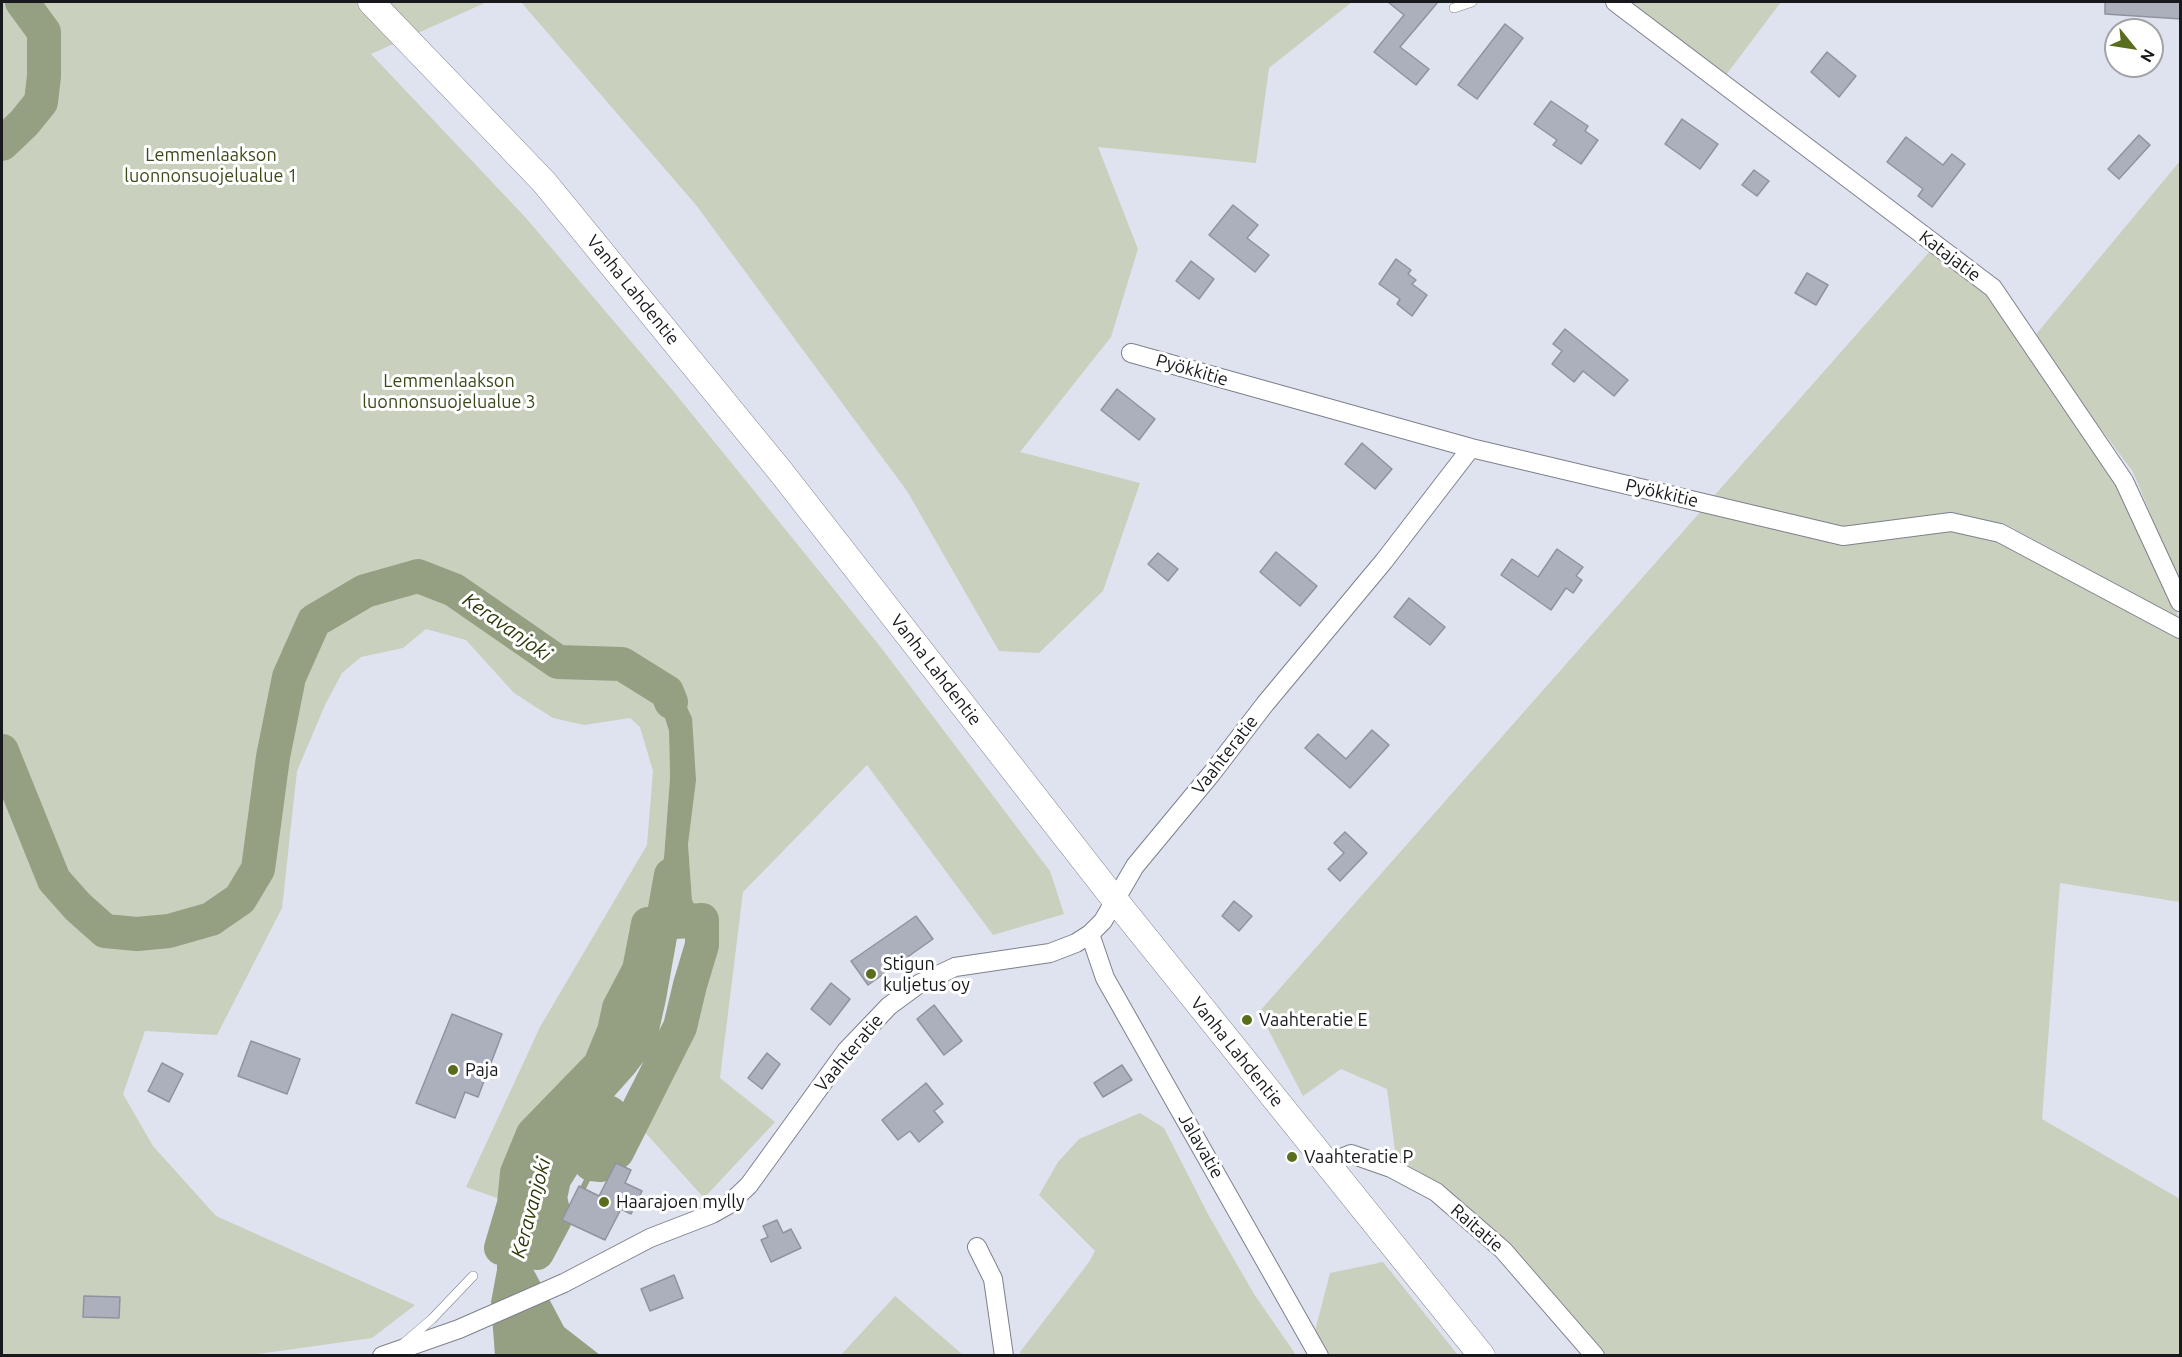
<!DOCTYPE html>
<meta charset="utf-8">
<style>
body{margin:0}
#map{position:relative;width:2182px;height:1357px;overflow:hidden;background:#dfe3f0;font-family:Ubuntu,sans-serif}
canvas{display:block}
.frame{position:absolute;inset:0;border:3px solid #17191d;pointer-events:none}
.north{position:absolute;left:2104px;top:18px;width:60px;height:60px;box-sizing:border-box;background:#fff;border:2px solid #a2a3a5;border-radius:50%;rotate:120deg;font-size:16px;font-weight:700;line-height:24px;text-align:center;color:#17191d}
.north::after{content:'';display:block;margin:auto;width:21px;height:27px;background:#586e1d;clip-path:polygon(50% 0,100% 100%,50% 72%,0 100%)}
</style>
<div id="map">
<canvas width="2182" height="1357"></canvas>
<div class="frame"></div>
<div class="north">N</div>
</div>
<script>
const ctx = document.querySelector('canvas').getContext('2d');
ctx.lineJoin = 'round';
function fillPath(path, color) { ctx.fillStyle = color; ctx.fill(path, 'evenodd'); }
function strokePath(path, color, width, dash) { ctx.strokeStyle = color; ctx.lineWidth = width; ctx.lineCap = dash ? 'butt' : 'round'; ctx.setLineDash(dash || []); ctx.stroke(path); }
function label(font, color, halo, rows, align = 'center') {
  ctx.font = font + ' Ubuntu,sans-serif'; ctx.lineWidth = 6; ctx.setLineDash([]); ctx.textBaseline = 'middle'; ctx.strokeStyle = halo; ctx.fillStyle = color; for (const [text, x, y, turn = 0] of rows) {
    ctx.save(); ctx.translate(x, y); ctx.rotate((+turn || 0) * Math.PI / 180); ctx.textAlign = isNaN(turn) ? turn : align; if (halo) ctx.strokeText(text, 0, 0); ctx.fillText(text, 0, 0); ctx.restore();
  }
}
const green = new Path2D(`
 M2,2H487L371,54L526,218L674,392L879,645L1050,871L1064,914L993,935L867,765L743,892L720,1078L775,1122L704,1198L633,1119L680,1027L690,985L702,945V920L692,900L688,844L692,718L634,684L660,702L669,731L670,778L664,857L639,970L619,1008L614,1031L600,1065L533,1134L517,1173L514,1204L466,1187L540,1027L647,845L653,771L640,727L630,718L584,725L553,718L514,693L466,640L426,629L403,648L361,657L342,673L325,705L297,771L282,908L217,1035L145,1031L123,1094L153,1146L216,1216L415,1305L372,1338L251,1355H2Z
 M521,2H1352L1269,68L1256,163L1098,147L1138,249L1111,337L1020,452L1140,483L1103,591L1039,653L999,651L907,491L696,205Z
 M1631,2H1781L1726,75Z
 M2180,161V585L2133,472L2033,338Z
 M1931,250L1990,293L2118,483L2179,618L2005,524L1950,514L1844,528L1713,497Z
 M1702,510L1848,545L1950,531L1999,543L2180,638V902L2060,883L2042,1119L2180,1199V1355H1605L1508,1244L1438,1183L1396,1158L1387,1089L1341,1069L1303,1096L1259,1012Z
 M1140,1113L1164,1128L1209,1216L1254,1294L1296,1355H1021L1020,1352L1089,1262L1095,1251L1039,1195L1058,1162L1079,1139Z
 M1383,1262L1458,1355H1329L1315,1331L1330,1273Z
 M895,1296L963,1355H841Z`);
const water = new Path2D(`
 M640,664L674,679L692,718L696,780L688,844L692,900L702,920L648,924L664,857L670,778L669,731L660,702L634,684Z
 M501,1248L537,1253L531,1265L564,1327L600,1355L495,1356L491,1302Z`);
const stream = new Path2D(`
 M583,1188L595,1164
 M524,1228L564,1218`);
const river = new Path2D(`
 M2,144L24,123L41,102L44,76V32L22,2
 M2,751L54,880L78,907L105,931L137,934L169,931L211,919L240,899L258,869L273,757L289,677L314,621L365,591L418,576L454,590L558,662L622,664L667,692L671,702
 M702,920V945L690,985L680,1027L617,1152L601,1165L591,1164L594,1150L606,1132L610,1113L601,1109L592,1119L554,1179L550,1198L555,1219L537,1253L501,1248L514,1204L517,1173L533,1134L600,1065L614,1031L619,1008L639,970L648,924Z
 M556,1356L529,1322L514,1287V1261L547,1146L621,1063L640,1038L649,998L671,875`);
const building = new Path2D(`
 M1388,2H1438L1400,47L1429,69L1416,85L1374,52L1404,15Z
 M2105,2H2181V19L2105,14Z
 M1505,24L1523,38L1477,99L1458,85Z
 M1827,52L1856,76L1839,97L1811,72Z
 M1551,101L1588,126L1585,131L1598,140L1581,164L1553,145L1557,140L1534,124Z
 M1682,119L1718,144L1700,169L1665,144Z
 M2139,135L2150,145L2119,179L2108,169Z
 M1906,137L1943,165L1952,154L1965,164L1932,207L1918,196L1923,189L1887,162Z
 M1754,170L1769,181L1757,196L1742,185Z
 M1233,205L1258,225L1247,238L1269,255L1255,272L1209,235Z
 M1396,259L1411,270L1408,274L1416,280L1412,284L1427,295L1412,316L1397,304L1400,299L1379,284Z
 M1191,261L1214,279L1199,299L1176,281Z
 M1807,273L1828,285L1816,305L1795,293Z
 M1565,329L1628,380L1614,396L1583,371L1574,382L1552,364L1562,351L1553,344Z
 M1117,389L1155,419L1139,440L1101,410Z
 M1362,443L1392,469L1375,489L1345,464Z
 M1557,549L1583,567L1576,576L1582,580L1573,593L1566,588L1551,610L1501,575L1512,559L1538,577Z
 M1276,552L1317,586L1300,606L1260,572Z
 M1158,553L1178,569L1168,581L1148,564Z
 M1409,598L1445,627L1430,645L1394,617Z
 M1372,730L1389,745L1350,788L1305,748L1318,734L1346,759Z
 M1345,832L1367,853L1340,881L1328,869L1344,853L1334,843Z
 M1234,901L1252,916L1239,931L1222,916Z
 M916,916L933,939L868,985L851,961Z
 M831,983L850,999L830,1025L811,1009Z
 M934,1005L962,1041L944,1055L917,1019Z
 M452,1014L502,1034L478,1097L465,1092L455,1118L416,1103Z
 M251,1041L300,1059L287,1094L238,1076Z
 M767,1053L780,1064L762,1089L748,1078Z
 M162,1063L183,1074L169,1102L148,1091Z
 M1122,1065L1132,1080L1103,1097L1094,1083Z
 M926,1083L943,1104L934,1111L943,1122L919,1142L910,1131L898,1140L882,1120Z
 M616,1163L631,1170L625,1183L642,1191L631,1214L621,1209L605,1240L562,1220L579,1186L599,1196Z
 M777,1220L783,1233L791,1229L801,1248L771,1262L761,1240L768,1237L763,1226Z
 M674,1275L683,1298L650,1311L641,1289Z
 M84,1296L120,1297L119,1318L83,1317Z`);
const service = new Path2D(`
 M1454,8L1472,2
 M404,1343L432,1319L473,1276`);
const minor = new Path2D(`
 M1615,2L1993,288L2124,481L2180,602
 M1131,353L1471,448L1843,536L1951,522L2000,533L2180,629
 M1090,934L1105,978L1319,1356
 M1326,1164L1351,1154L1391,1168L1436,1192L1503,1250L1595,1356
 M977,1247L993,1279L1004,1356
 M382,1356L459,1329L564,1283L650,1238L712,1214L728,1205L749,1185L846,1051L889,1006L919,984L955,967L1050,953L1076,943L1090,934L1103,921L1135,866L1212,773L1265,704L1384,561L1471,448`);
const secondary = new Path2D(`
 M371,2L544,182L781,472L1115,900L1482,1356`);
const markers = [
 [871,974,6,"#586e1d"],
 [1247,1020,6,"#586e1d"],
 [453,1070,6,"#586e1d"],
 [1292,1157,6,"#586e1d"],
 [604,1202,6,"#586e1d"]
];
const parkNames = [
 ["Lemmenlaakson",211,155],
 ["luonnonsuojelualue 1",211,176],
 ["Lemmenlaakson",449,381],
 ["luonnonsuojelualue 3",449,402]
];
const streetNames = [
 ["Katajatie",1950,256,37],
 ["Vanha Lahdentie",633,290,51],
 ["Pyökkitie",1192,370,16],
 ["Pyökkitie",1662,493,13],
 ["Vanha Lahdentie",936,670,52],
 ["Vaahteratie",1225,755,-52],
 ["Vanha Lahdentie",1237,1052,51],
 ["Vaahteratie",849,1053,-50],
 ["Jalavatie",1201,1146,60],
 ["Raitatie",1477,1228,41]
];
const poiNames = [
 ["Stigun",883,964],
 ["kuljetus oy",883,985],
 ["Vaahteratie E",1259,1020],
 ["Paja",465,1070],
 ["Vaahteratie P",1304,1157],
 ["Haarajoen mylly",616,1202]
];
const waterNames = [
 ["Keravanjoki",507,627,35],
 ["Keravanjoki",531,1208,-75]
];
fillPath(green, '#c9d0bd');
fillPath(water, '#959f82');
strokePath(stream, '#959f82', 6);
strokePath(river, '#959f82', 34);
fillPath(building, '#acb0bc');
strokePath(building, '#90939f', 1.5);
strokePath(service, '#7d818c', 10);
strokePath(minor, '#7d818c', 20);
strokePath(secondary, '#7d818c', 27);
strokePath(service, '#fff', 9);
strokePath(minor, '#fff', 18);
strokePath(secondary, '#fff', 26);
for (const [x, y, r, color] of markers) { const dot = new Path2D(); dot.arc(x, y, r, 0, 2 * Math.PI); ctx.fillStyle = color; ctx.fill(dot); strokePath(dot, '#fff', 2); }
label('18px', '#3c4a1a', '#fff', parkNames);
label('18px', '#17191d', '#fff', streetNames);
label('18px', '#17191d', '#fff', poiNames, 'left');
label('italic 20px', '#2d3a08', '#fff', waterNames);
</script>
